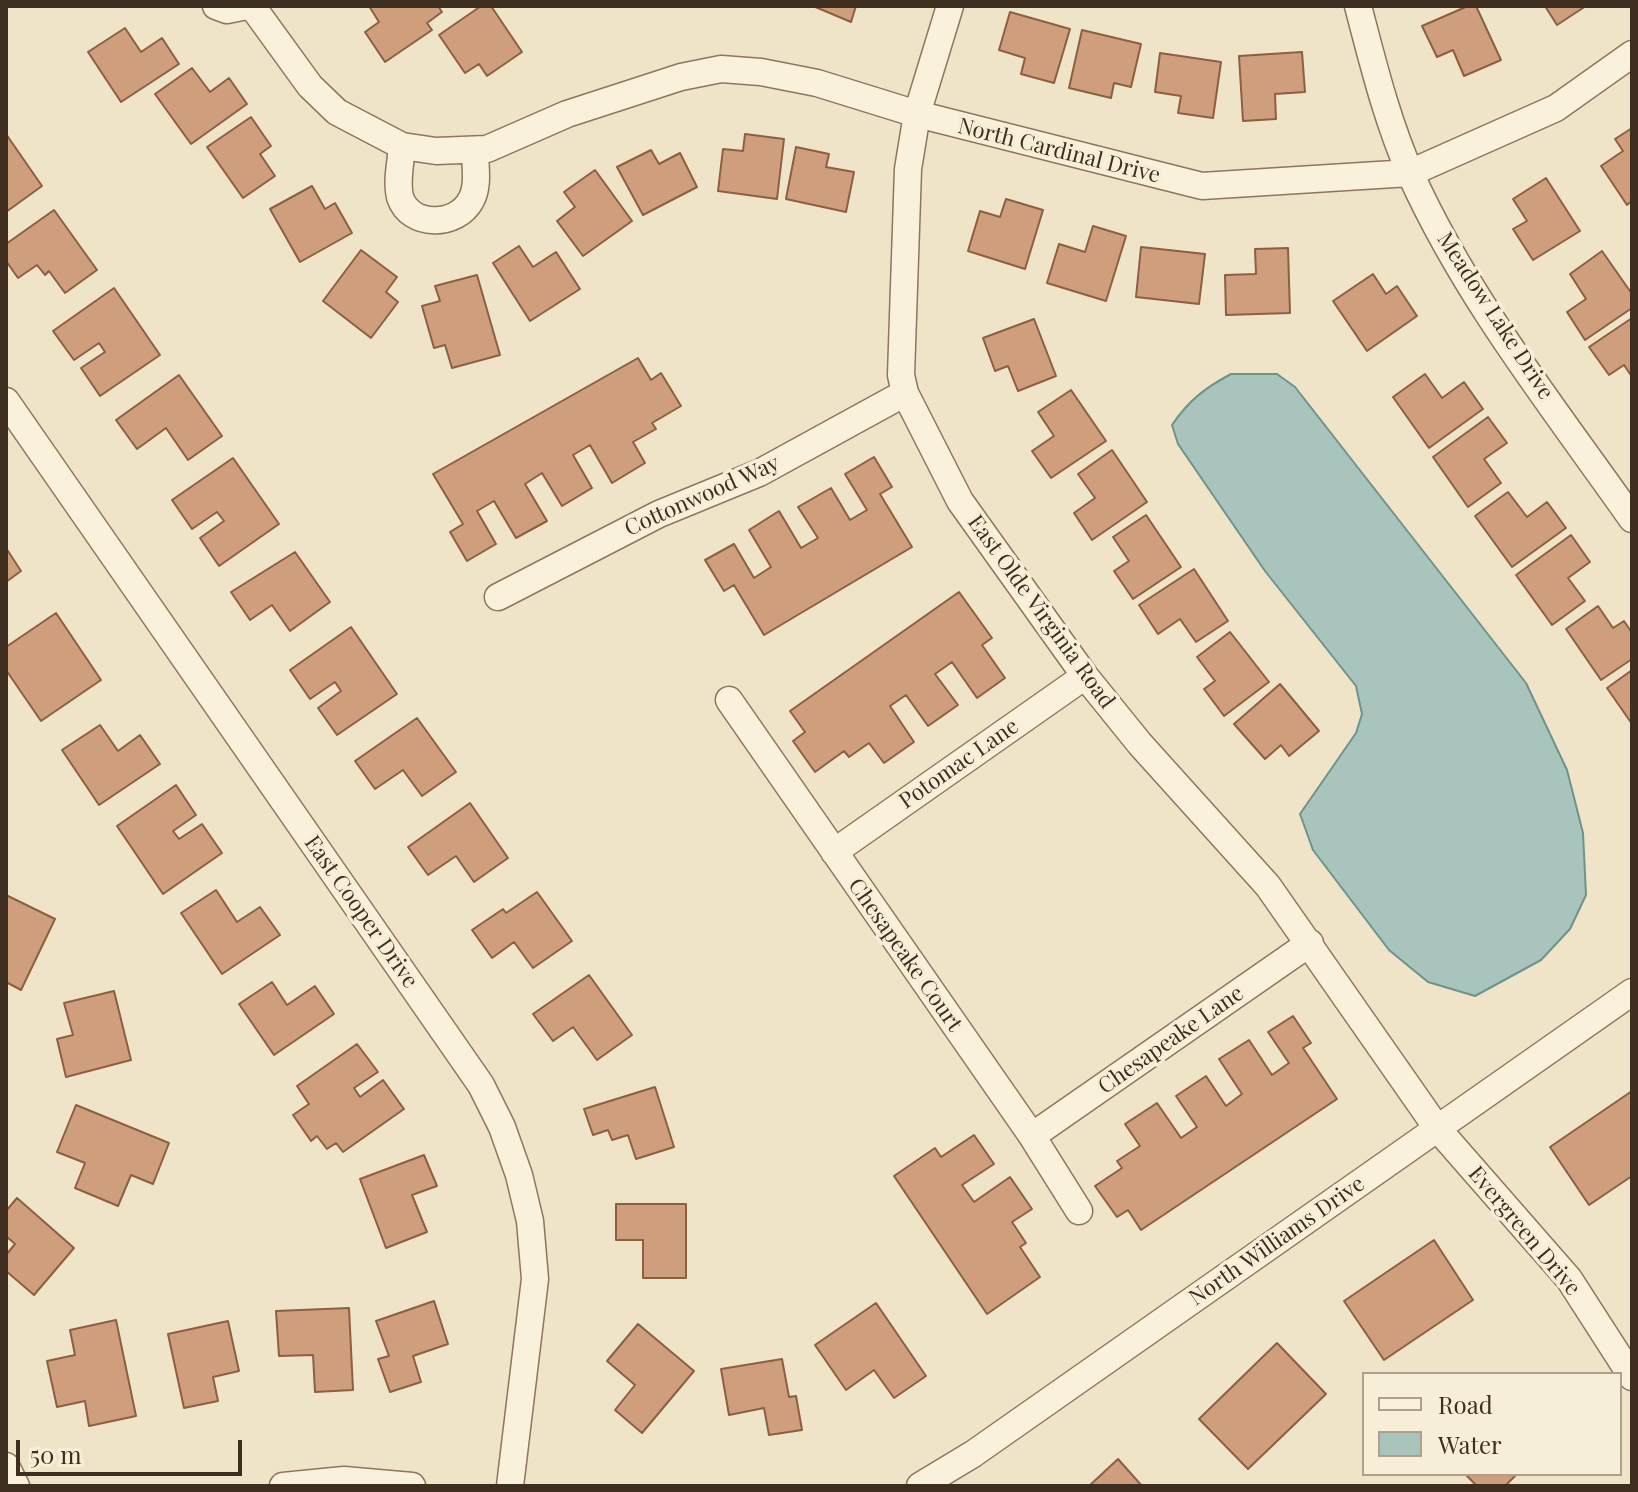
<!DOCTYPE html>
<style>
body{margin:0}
#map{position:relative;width:1638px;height:1492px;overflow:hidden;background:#f0e4c8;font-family:"Playfair Display",serif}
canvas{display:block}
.frame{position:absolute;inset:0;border:8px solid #3d2e20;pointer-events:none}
.legend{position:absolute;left:1362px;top:1372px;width:260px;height:104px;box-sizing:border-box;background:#f7eed8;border:2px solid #ada18e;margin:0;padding:10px 14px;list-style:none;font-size:24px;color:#3d2e20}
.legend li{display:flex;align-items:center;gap:16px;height:40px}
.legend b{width:40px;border:2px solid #ada18e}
.scale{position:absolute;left:16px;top:1440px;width:226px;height:36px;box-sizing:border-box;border:4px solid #3d2e20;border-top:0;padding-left:10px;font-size:24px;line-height:28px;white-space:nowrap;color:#3d2e20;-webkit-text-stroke:6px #f7eed8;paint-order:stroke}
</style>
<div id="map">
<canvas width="1638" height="1492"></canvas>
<div class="frame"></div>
<ul class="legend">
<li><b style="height:10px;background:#faf1dc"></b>Road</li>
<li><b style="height:22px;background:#a9c4bc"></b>Water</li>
</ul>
<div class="scale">50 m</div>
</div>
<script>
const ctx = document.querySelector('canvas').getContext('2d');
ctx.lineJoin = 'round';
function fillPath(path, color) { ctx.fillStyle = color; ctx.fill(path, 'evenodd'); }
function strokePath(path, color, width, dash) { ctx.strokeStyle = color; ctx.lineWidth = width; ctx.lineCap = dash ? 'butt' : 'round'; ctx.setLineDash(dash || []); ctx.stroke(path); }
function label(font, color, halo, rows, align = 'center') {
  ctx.font = font + ' "Playfair Display",serif'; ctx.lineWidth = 7; ctx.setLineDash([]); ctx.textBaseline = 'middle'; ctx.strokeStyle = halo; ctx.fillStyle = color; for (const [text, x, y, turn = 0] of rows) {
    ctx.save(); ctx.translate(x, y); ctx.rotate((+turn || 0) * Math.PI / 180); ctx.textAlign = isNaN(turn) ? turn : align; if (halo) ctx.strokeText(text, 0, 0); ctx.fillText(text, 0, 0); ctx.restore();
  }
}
const water = new Path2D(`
 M1231,374H1277L1295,387L1526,683L1567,770L1583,833L1586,895L1570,929L1541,960L1475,996L1428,982L1389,950L1313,850L1300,814L1356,733L1362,714L1356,686L1265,571L1178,444L1172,425C1189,400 1205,388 1231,374Z`);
const building = new Path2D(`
 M369,6H438L442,12L427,23L432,30L385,62L365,32L379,22Z
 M481,6H491L522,52L487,76L479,64L465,73L439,35Z
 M813,6H856L851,22Z
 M1468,6H1476L1501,60L1464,76L1453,50L1437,57L1422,26Z
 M1545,6H1586L1557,25Z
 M1010,12L1070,29L1054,83L1021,74L1025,58L999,50Z
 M125,28L141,52L162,38L179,64L121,102L88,52Z
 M1082,30L1141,44L1131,87L1114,83L1111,98L1069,88Z
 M1302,52L1305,92L1275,94L1276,119L1243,121L1239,56Z
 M1160,53L1221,62L1213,118L1178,113L1181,96L1155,92Z
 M192,68L210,92L229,78L247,104L191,144L155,94Z
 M251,117L271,146L260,154L275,176L243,198L207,147Z
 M1632,128V201L1627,205L1601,166L1623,151L1615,139Z
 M6,134L42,186L6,212Z
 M745,134L784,139L777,199L718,191L723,149L743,151Z
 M796,147L829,154L826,167L854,172L846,212L786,199Z
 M651,150L659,164L680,153L697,187L643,215L617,167Z
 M595,170L632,221L583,256L557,221L575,207L564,192Z
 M1546,178L1580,231L1533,260L1513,229L1527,221L1513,199Z
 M312,186L325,209L335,203L352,233L300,262L270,209Z
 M1006,199L1043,210L1025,269L968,251L980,211L1000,217Z
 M54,210L97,270L65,293L49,271L45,275L37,265L18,278L6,261V244Z
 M1093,226L1126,236L1106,301L1047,283L1059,244L1085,252Z
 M519,246L533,267L556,252L580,289L530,321L493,263Z
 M1141,247L1205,254L1199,304L1136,297Z
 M1288,248L1290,313L1226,315L1225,275L1256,274L1255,249Z
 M361,250L397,277L386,292L398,302L371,338L323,301Z
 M1602,251L1632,294V308L1585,340L1567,312L1586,299L1570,274Z
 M1373,274L1386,294L1397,286L1417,316L1367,351L1333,301Z
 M477,275L500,355L452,368L445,345L434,348L422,306L440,301L435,286Z
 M114,288L160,355L100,396L81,368L105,352L99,343L74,360L53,331Z
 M1632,318V377L1624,365L1609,375L1589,347Z
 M1034,319L1056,376L1018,391L1008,366L995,371L983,338Z
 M638,358L651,380L661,373L681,406L652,423L656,429L633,442L645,463L612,483L590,445L573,455L592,488L562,506L542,473L525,484L547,521L516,538L494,501L477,511L496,544L467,561L450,532L463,524L433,474Z
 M1425,374L1442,398L1464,382L1483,409L1429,448L1393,397Z
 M179,375L222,436L188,460L166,428L137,449L116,420Z
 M1071,390L1106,441L1051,478L1032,451L1054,436L1038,412Z
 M1488,417L1507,443L1484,459L1501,483L1468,507L1433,457Z
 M1112,450L1147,502L1092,540L1074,513L1095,498L1078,474Z
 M874,457L892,487L880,494L912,547L764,635L734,585L724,591L705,560L734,544L754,578L771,567L749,530L779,511L801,548L818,538L798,507L831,488L850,520L867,510L845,474Z
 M233,458L279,524L219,566L200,538L224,521L217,512L192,529L172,500Z
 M1508,492L1527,517L1547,502L1566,528L1512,567L1475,516Z
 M1146,515L1181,567L1133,599L1114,571L1129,561L1113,537Z
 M1571,535L1590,562L1568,578L1585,601L1552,625L1516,575Z
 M6,548L21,571L6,582Z
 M295,552L330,602L290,631L272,605L250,620L231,592Z
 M1194,569L1228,621L1196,642L1180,619L1158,634L1139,605Z
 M959,592L992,638L982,645L1005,678L977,698L952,662L935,674L958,705L928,726L906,695L890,706L914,742L884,763L869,743L849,757L844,751L815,772L793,741L805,732L790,711Z
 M1598,606L1613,628L1624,621L1632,633V659L1601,680L1566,629Z
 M56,613L101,680L41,721L6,670V647Z
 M351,627L397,694L337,735L318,708L341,691L335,682L310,699L290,670Z
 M1230,632L1269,682L1224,716L1204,689L1215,681L1197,657Z
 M1632,670V724L1607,688Z
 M1280,684L1319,731L1289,756L1281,745L1265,759L1234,724Z
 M417,718L456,772L422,796L403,770L375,789L355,761Z
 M100,725L118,751L140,735L160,764L99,805L62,750Z
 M176,785L196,815L173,831L179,839L202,824L222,853L163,894L117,826Z
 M470,803L508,858L474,882L456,856L428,875L408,847Z
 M216,890L237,922L260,907L280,935L222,974L181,913Z
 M537,892L572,941L533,968L514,942L492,958L472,930L503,909L506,913Z
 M6,895L55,919L21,990L6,982Z
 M589,975L632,1035L597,1060L573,1027L553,1041L533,1014Z
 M272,982L287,1005L315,986L334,1014L274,1055L239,1004Z
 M114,991L131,1060L66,1077L57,1039L73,1035L64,1003Z
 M1293,1016L1311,1043L1303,1048L1337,1099L1141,1230L1128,1210L1117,1217L1095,1186L1122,1168L1117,1161L1140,1146L1125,1124L1157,1103L1181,1138L1197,1127L1176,1096L1206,1076L1226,1106L1242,1094L1219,1059L1249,1040L1272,1075L1289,1063L1268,1032Z
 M357,1044L378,1072L354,1088L360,1097L383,1080L404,1109L343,1152L336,1143L327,1149L317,1136L311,1141L293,1115L309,1104L297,1086Z
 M655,1087L674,1147L636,1159L628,1135L612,1140L608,1130L593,1135L584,1109Z
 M1632,1091V1176L1589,1205L1550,1147Z
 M76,1105L169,1143L153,1184L131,1175L118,1206L75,1188L85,1163L57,1152Z
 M974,1135L994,1164L962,1185L974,1202L1010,1177L1032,1209L1012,1222L1026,1243L1020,1247L1040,1277L987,1314L894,1176L935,1148L941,1157Z
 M424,1155L437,1186L412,1195L427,1232L386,1248L360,1179Z
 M17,1198L74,1248L34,1295L6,1271V1255L15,1244L6,1236V1211Z
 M616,1204H686V1278H643V1240H616Z
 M1434,1240L1473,1300L1384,1360L1344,1301Z
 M434,1301L448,1344L413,1356L421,1382L390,1392L378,1359L389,1356L376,1321Z
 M876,1303L926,1376L894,1398L874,1370L846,1390L815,1345Z
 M349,1308L353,1390L315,1392L313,1355L279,1356L276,1311Z
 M116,1320L136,1416L89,1426L85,1401L57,1407L47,1361L75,1355L70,1330Z
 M228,1321L239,1371L213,1377L218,1401L184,1408L168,1334Z
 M638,1324L694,1371L642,1433L615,1410L635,1385L607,1361Z
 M1277,1343L1326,1394L1248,1469L1199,1419Z
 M782,1359L789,1397L796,1396L802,1430L769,1435L764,1408L729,1415L721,1369Z
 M1118,1459L1142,1486H1089Z
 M1465,1474H1517L1505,1486H1477Z`);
const minor = new Path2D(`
 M216,6L227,10L247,6
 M252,6L310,86L337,112L402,146L436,151L487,149L567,114L681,77L721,69L761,72L817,83L917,114L1202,186L1410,173L1556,108L1632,54
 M950,6L917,114L908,169L901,375L905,393L960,501L1085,676L1140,744L1268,886L1437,1128L1569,1279L1632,1377
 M1358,6C1373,63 1387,121 1411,175C1467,299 1554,408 1632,519
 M402,146C401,162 396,181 400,197C410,228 457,227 471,200C479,186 475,166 475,150
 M6,401L481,1085L502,1127L519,1175L530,1221L535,1279L510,1486
 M498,597L659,514L759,473L905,393
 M729,700L1032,1136L1079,1211
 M834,852L1085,676
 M1032,1136L1310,943
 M6,1466L16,1486
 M283,1486L344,1480L412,1486
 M920,1486L973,1454L1632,992`);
const streetNames = [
 ["North Cardinal Drive",1059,151,14],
 ["Meadow Lake Drive",1495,316,57],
 ["Cottonwood Way",702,496,-24],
 ["East Olde Virginia Road",1041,612,54],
 ["Potomac Lane",959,764,-35],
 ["East Cooper Drive",361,912,55],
 ["Chesapeake Court",905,955,55],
 ["Chesapeake Lane",1171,1040,-35],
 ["Evergreen Drive",1524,1231,50],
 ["North Williams Drive",1277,1241,-35]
];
fillPath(water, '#a9c4bc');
strokePath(water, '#6f938a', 2);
fillPath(building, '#cf9f7d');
strokePath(building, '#8d5f41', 2);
strokePath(minor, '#8d765c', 29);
strokePath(minor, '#faf1dc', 26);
label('22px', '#3d2e20', '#f7eed8', streetNames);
</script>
